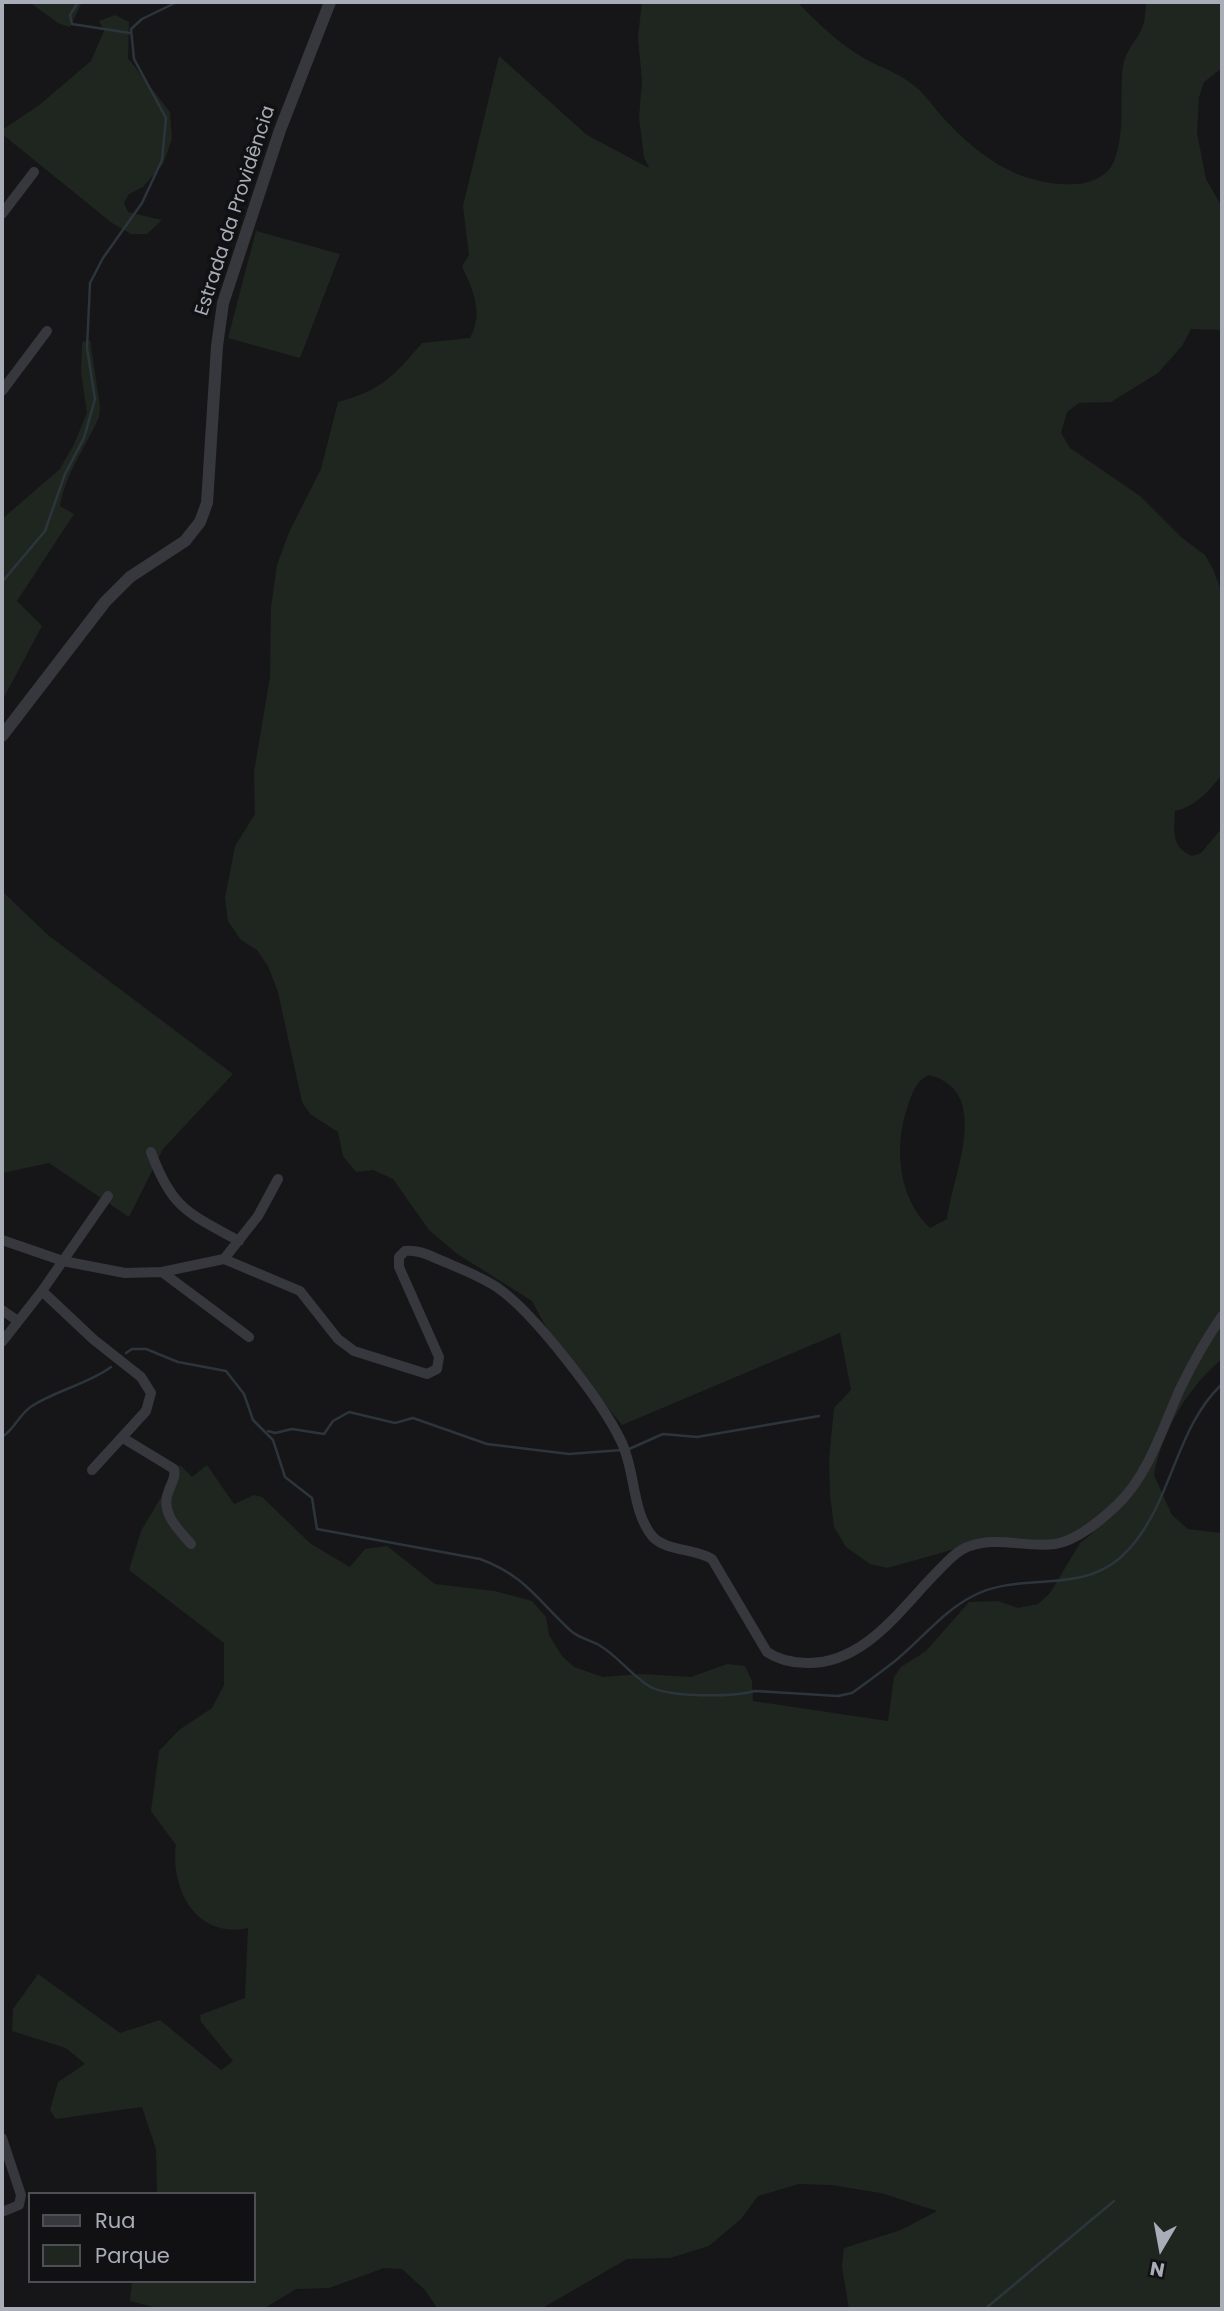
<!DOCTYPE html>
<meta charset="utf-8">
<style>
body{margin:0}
#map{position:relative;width:1224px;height:2311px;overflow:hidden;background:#161618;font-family:Poppins,sans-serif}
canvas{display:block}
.frame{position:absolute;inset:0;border:4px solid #a8adb8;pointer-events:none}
.legend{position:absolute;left:28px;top:2192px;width:228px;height:91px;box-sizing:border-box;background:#111113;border:2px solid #4d4f55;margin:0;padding:9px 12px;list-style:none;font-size:21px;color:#a8adb8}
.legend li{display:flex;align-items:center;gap:14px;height:35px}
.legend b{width:35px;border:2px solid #4d4f55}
.north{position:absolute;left:1126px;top:2213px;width:70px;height:70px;-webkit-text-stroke:5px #111113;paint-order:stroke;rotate:190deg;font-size:19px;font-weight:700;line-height:28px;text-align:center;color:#a8adb8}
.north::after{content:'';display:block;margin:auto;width:24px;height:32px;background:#a8adb8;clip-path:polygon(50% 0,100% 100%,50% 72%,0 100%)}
</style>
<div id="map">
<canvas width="1224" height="2311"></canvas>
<div class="frame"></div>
<ul class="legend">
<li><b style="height:9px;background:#37383d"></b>Rua</li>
<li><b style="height:19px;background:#1e261f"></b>Parque</li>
</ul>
<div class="north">N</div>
</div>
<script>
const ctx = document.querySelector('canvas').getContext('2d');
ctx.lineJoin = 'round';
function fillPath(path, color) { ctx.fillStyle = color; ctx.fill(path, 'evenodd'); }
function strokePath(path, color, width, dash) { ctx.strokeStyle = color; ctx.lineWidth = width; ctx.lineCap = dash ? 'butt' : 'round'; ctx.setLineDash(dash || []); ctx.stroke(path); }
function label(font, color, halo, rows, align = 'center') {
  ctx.font = font + ' Poppins,sans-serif'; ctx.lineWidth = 7; ctx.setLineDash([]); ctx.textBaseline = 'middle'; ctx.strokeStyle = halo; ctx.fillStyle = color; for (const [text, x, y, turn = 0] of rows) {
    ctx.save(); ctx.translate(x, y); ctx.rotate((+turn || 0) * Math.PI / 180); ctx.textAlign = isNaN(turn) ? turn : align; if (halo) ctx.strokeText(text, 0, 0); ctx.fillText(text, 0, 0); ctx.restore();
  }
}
const green = new Path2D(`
 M29,2H82L70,27L58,23Z
 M642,2H797C819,24 843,48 871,62C888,70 903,76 917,88C929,99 938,113 949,124C983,160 1025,187 1075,184C1090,184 1108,176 1114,161C1126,131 1119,97 1123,66C1126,49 1136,42 1142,28C1145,20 1146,10 1146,2H1222V68L1204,82L1199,97L1197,133L1206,179L1222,207V330L1191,329L1182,346L1158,373L1111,402L1079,403L1067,412L1061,433L1070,448L1140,496L1181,537L1205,555L1213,569L1222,593V774C1210,791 1196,806 1175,811C1174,831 1171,847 1192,856L1201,853L1222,828V1359C1188,1387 1162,1431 1154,1475L1172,1515L1188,1529L1222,1533V2309H849L842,2267L844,2248L901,2230L937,2211L881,2193L831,2185L799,2184L758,2196L741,2219L709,2246L670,2258L627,2259L541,2309H438L425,2290L402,2269L384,2268L329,2288L296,2289L263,2309H161L130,2301L132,2281H254V2194H157L156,2149L142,2107L56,2119L50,2110L58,2082L85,2064L66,2048L12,2031L13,2009L38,1974L120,2033L160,2020L221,2070L233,2061L201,2022L200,2015L245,1998L248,1928C197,1939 170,1890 176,1845L151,1811L159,1751L179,1730L212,1708L224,1685V1643L129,1570L141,1531L180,1465L192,1477L207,1465L234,1504L254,1495L262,1497L311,1544L350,1567L365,1549L387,1546L435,1584L495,1591L532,1601L546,1617L549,1635L562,1656L574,1667L603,1677L641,1674L691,1677L727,1664L745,1666L752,1681L753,1701L888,1721L894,1677L901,1667L926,1651L969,1602L998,1601L1018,1608L1038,1604L1050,1593L1080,1543L1094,1532L1036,1547L1012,1548L980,1542L887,1568L870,1564L846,1547L834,1527L830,1495L829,1460L834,1408L851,1390L840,1333L622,1425L553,1340L532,1301L456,1253L429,1230L393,1179L373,1170L356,1172L343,1156L338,1132L310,1114L302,1102L278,992L268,966L257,950L241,940L228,921L225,898L235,846L255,814L254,772L270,677L271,607L277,565L290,530L321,469L338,402C382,390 393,377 422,343L470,338C484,312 473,291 462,266L469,255L463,206L499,56L587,135L649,168L644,157L639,118L642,81L638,37ZM929,1075C993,1091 953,1174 947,1219L930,1228C897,1197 894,1145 908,1105C913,1091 916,1081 929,1075Z
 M115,15L129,22L128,58L170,112L172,139L163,164L143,187L129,194L124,203L128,212L162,220L147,234H131L112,223L2,134V130L38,106L91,61L104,31L99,21Z
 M256,231L340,254L300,358L228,338Z
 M90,340L100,406L99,417C86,447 66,472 60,506L74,514L17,601L42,626L2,701V519L60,469L74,444L87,413L81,372L82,342Z
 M2,891L48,935L233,1074L163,1149L129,1217L49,1163L2,1173Z`);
const stream = new Path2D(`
 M78,2L70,15L72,24L130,33
 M2,582L45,531L65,474L84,438L95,399L87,348L90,283L103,258L142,203L162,160L166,118L134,59L131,29L142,19L177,2
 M126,1353L132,1349H146L178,1362L226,1371L244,1394L253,1420L273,1440L285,1477L312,1498L317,1529L480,1559C526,1576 537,1600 571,1631C579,1638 590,1640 599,1645C618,1656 631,1675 649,1686C668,1698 733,1697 755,1691L838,1696L852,1693C866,1683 881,1672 895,1661C921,1640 943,1611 973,1596C1020,1571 1077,1595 1120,1558C1172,1512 1172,1431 1222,1384
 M268,1431L275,1433L292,1429L324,1434L333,1421L349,1412L395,1423L413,1418L487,1444L569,1454L622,1450
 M2,1437C15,1429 19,1414 32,1406C57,1390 88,1384 111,1367
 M629,1449L663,1434L697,1437L819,1416
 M985,2309L1114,2201`);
const minor = new Path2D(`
 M2,214L34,172
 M2,391L47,331
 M151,1152C172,1209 188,1213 239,1241
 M2,1240L63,1261L125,1273L162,1272L224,1259L300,1291L338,1339L354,1351L427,1374L437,1369L439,1357L399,1267V1257L405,1251C419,1249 432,1257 445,1262C463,1270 482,1277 498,1288C534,1313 602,1401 621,1441C636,1471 631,1511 653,1537C666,1551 696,1549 712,1559L767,1652C779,1660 792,1663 807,1663C865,1664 901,1608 937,1572C947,1562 957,1550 970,1546C998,1536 1026,1548 1055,1544C1077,1541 1101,1520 1117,1505C1149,1474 1162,1429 1180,1389C1192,1364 1206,1339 1222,1316
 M224,1259L258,1216L278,1179
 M162,1272L249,1337
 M42,1291L93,1339L141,1377L151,1393L146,1411L92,1470
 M2,1310L18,1321
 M2,1342L42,1291L108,1196
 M123,1438L174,1469C176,1477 172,1482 169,1490C159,1512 178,1529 191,1544
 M2,2138L21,2195L19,2205L2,2212`);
const tertiary = new Path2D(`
 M2,736L105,602L130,577L185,541L200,522L207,503L217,346L223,303L280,130L330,2`);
const streetNames = [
 ["Estrada da Providência",236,211,-72]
];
fillPath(green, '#1e261f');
strokePath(stream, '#2c353c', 2.5);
strokePath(minor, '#37383d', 10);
strokePath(tertiary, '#37383d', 12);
label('19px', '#a8adb8', '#111113', streetNames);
</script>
